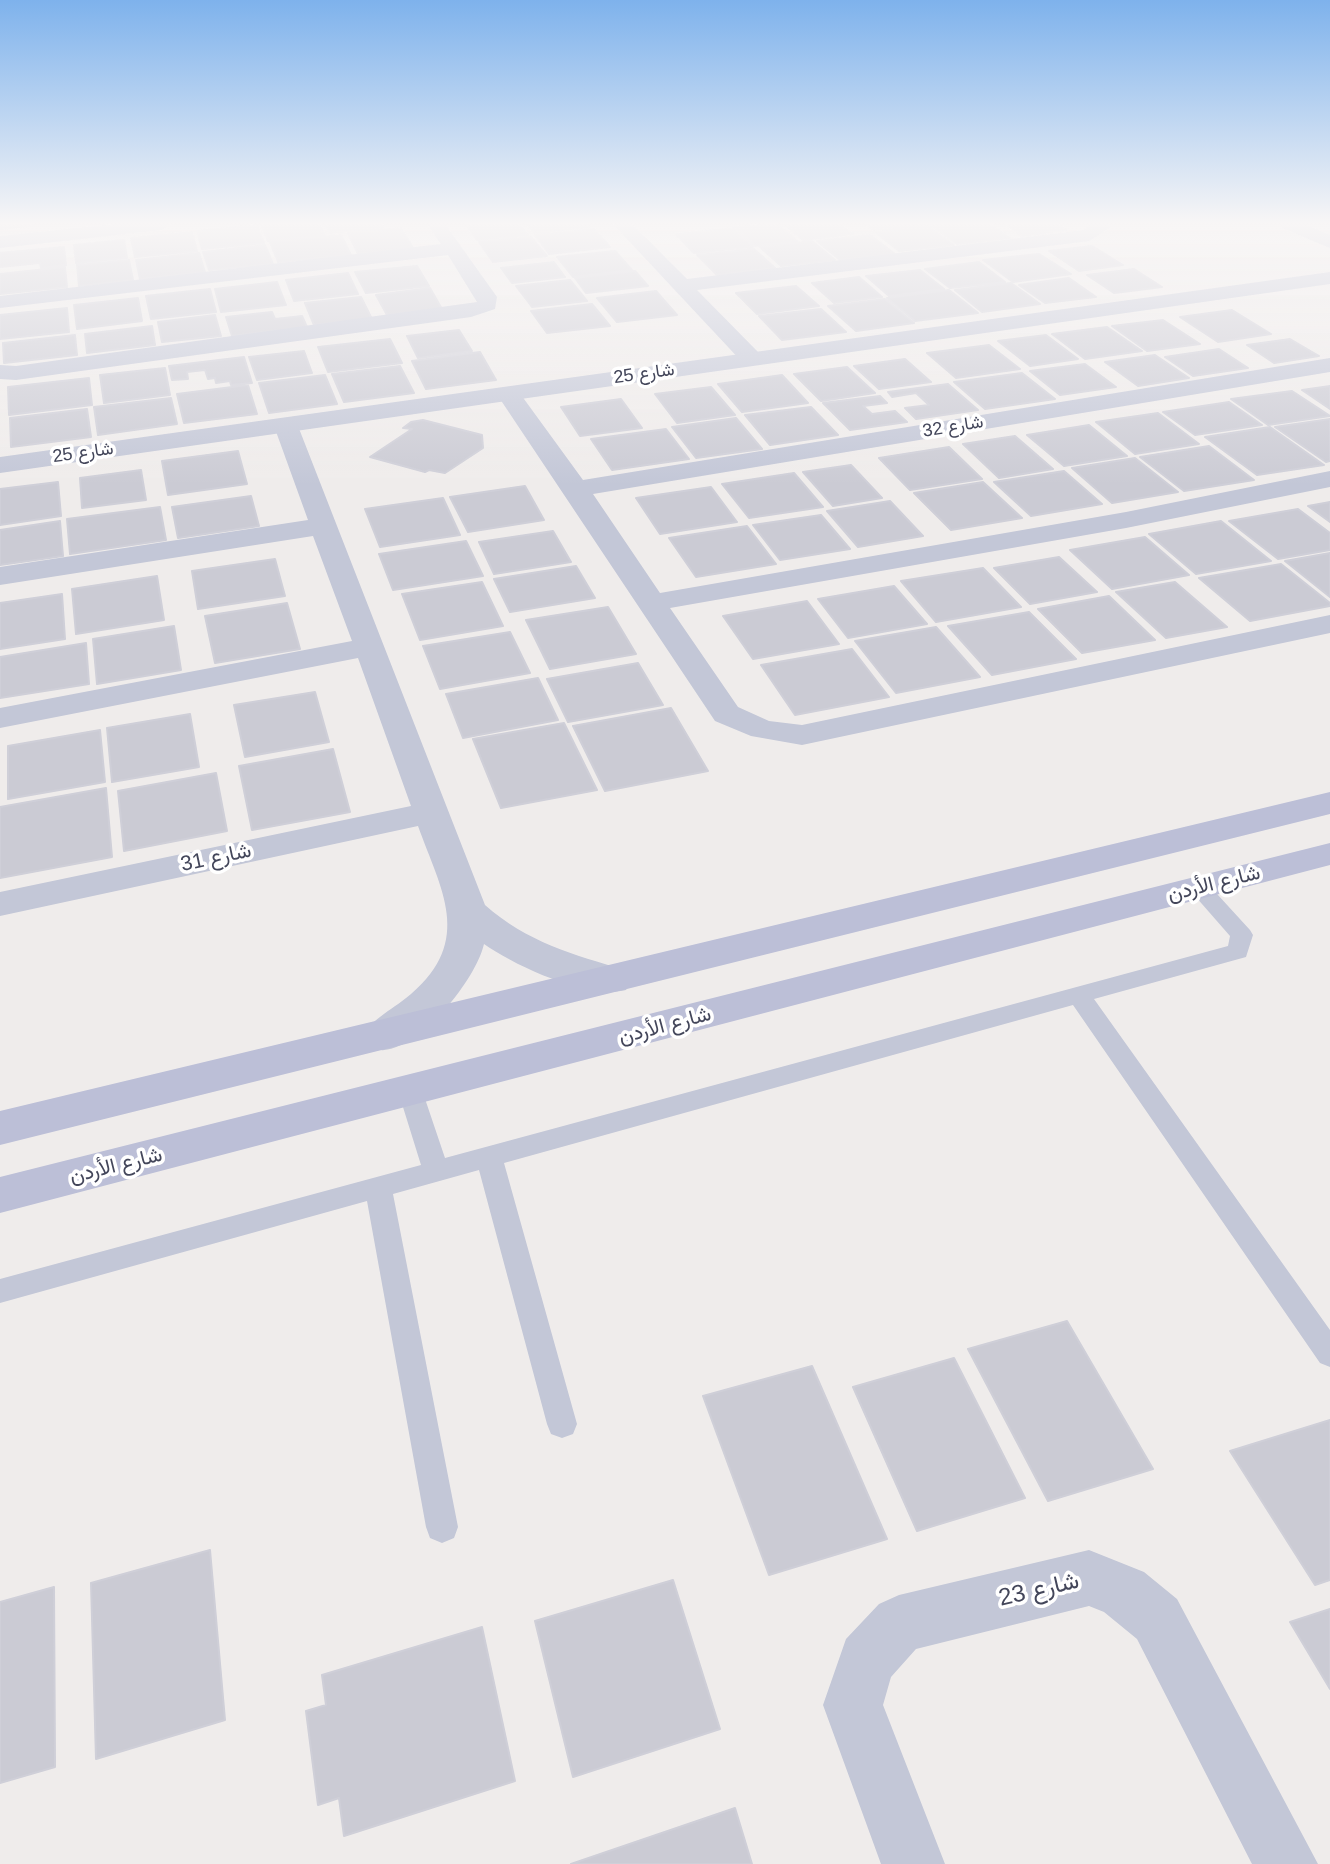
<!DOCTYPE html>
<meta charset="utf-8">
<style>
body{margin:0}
canvas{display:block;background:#efeceb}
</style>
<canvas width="1330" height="1864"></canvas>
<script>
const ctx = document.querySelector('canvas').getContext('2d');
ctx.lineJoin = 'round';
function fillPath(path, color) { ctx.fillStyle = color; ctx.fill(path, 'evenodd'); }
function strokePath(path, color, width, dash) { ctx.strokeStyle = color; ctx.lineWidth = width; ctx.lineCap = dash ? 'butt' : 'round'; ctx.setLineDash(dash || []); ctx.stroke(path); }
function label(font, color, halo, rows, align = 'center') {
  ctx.font = font + ' Helvetica,Vazirmatn,sans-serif'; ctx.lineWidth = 7; ctx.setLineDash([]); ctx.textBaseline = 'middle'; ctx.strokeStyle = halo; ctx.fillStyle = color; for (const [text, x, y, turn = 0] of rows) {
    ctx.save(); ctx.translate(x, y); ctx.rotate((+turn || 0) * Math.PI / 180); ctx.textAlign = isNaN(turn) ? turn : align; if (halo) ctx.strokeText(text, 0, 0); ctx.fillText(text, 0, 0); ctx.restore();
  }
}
const building = new Path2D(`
 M0,224H31V226L0,229Z
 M261,224H319L325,235L268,241Z
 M325,224H382L384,228L330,233Z
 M465,224H519L528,235L477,240Z
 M527,224H587L590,227L534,233Z
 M777,224L797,241L755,246L734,227Z
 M784,224H839L853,234L803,240Z
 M865,224H928L874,230Z
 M929,224H990L1010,238L957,244Z
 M1005,224H1057L1067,230L1022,236Z
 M257,225L264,243L202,249L197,231Z
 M928,226L954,245L899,251L875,232Z
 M401,228L413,248L358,254L348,233Z
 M733,228L753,247L694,253L676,234Z
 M594,229L610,247L549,254L535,235Z
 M192,232L197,251L135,257L131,238Z
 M341,235L351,255L278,262L270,242Z
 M870,235L895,254L840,260L817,241Z
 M531,237L547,256L493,262L479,242Z
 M124,240L127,258L76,263L74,245Z
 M812,241L835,260L781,266L760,247Z
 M265,245L273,264L209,270L203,252Z
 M1092,246L1123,265L1079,271L1049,251Z
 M64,247L66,265L41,268L40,263L0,267V253Z
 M754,249L775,268L717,275L697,255Z
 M615,251L632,270L573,277L557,257Z
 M199,253L205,272L140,279L136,260Z
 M1039,254L1071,274L1013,282L983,260Z
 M129,260L133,280L79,286L77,265Z
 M554,262L565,277L512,283L501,268Z
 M979,262L1005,282L950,288L925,269Z
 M417,266L429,286L366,293L355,272Z
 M65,267L67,287L0,294V274Z
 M1134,269L1162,287L1114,293L1087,275Z
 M920,270L944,289L889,296L866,276Z
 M635,271L648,286L586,293L575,278Z
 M348,273L358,294L294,301L286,280Z
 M859,277L882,297L834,303L812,283Z
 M1069,278L1096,297L1045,303L1019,285Z
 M570,280L587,301L532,307L516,286Z
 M277,282L286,305L221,312L215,289Z
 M1011,283L1040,304L982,312L955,290Z
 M796,286L819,306L757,314L736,293Z
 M430,288L442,309L387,315L376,295Z
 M210,289L216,312L151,319L146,296Z
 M949,290L978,313L915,321L887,298Z
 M656,291L677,315L617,322L597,298Z
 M361,297L372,319L314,325L305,303Z
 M138,298L142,321L77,329L74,305Z
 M885,299L914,323L856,331L828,306Z
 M592,304L610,326L547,333L531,311Z
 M67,308L69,332L0,339V315Z
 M821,309L846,332L782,340L759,316Z
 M1232,310L1271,334L1218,342L1180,317Z
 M272,312L275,319L302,316L307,327L232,336L226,317Z
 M215,315L221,336L162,342L158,322Z
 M1163,320L1200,344L1147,351L1112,326Z
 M152,326L155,345L87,353L85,334Z
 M1107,327L1142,351L1085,359L1052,334Z
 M459,330L472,351L418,358L407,336Z
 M75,335L77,355L4,363L3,343Z
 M1046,335L1078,359L1030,366L998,341Z
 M390,339L402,363L328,372L318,347Z
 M1290,339L1319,356L1274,363L1247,345Z
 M989,345L1020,369L956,378L927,353Z
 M1219,349L1248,368L1193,376L1165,357Z
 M304,351L312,373L257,380L249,357Z
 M480,352L496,380L426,389L412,361Z
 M1155,355L1189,378L1138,386L1105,362Z
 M244,357L252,383L231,385L230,381L216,383L215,378L208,379L205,370L187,372L188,379L172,380L169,366Z
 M905,359L931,382L879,389L854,366Z
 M1085,364L1116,387L1060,395L1030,371Z
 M400,366L414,393L344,402L332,374Z
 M847,367L875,393L821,401L794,374Z
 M165,368L170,395L104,403L100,375Z
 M1022,373L1055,399L985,409L954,382Z
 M325,375L337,404L269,413L259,383Z
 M782,375L808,403L742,412L718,384Z
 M89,378L92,405L9,415L8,387Z
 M948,384L978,410L916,419L905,408L929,405L916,393L892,397L888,392Z
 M248,385L257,414L184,423L177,394Z
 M1330,386V409L1302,390Z
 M711,387L735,415L677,423L655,394Z
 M1292,391L1330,416L1268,425L1231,399Z
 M880,396L887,403L863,406L872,414L895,411L907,422L850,430L823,403Z
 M171,398L177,424L98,435L94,407Z
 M621,399L642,428L580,436L561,407Z
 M1229,402L1262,425L1195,435L1163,412Z
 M811,407L838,435L770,445L745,415Z
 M87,409L91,437L11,447L10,418Z
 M1158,413L1199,444L1135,454L1096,422Z
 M736,418L762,449L696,458L672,427Z
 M1330,419V461L1326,462L1275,427Z
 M423,420L482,435L483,448L445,473L429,470L425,472L370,457L412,429L403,428L411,422Z
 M1089,425L1127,456L1064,466L1027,435Z
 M1270,427L1324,465L1257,475L1205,437Z
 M666,429L689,459L612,470L591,439Z
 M1015,436L1053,469L999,478L963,444Z
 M1209,446L1254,480L1184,491L1140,457Z
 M949,447L982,479L910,490L879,458Z
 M238,451L247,484L168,495L162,461Z
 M1135,458L1178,492L1112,503L1072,468Z
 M851,465L882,498L833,506L803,472Z
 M141,470L146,500L82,508L80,478Z
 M1064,471L1102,504L1031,516L994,482Z
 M794,473L823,507L749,518L722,484Z
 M58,482L61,516L0,525V489Z
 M983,482L1022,518L951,530L914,493Z
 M525,486L544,520L468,532L450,497Z
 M711,487L737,522L660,534L636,498Z
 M251,496L259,526L178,538L172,507Z
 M443,498L460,535L380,547L365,509Z
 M890,501L923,536L858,547L827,511Z
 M1330,502V522L1308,506Z
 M160,507L166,540L70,554L67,519Z
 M1298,509L1330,533V550L1278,559L1229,521Z
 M821,515L850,549L780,560L753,525Z
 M60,521L63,556L0,565V530Z
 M1221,521L1271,561L1196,574L1149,534Z
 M747,526L776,564L696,577L669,538Z
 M553,531L571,562L494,574L479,542Z
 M1145,537L1189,575L1112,589L1070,550Z
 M466,541L483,576L393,590L379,554Z
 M1330,553V597L1285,561Z
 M1059,557L1097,592L1030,604L994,568Z
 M275,559L285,596L198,609L192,571Z
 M1281,564L1330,603V606L1250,621L1199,578Z
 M576,566L595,598L510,612L494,579Z
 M983,568L1021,607L936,622L901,581Z
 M157,576L164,620L76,634L72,589Z
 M482,582L503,626L420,640L402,594Z
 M1175,582L1227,627L1166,638L1116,592Z
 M894,586L927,624L848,638L818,599Z
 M62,594L65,639L0,649V603Z
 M1109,596L1155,640L1082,653L1038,609Z
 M807,601L839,644L753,659L723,616Z
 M287,603L300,649L215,663L205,616Z
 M608,607L636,654L550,669L526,620Z
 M1029,612L1076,659L992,675L948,626Z
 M174,626L181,670L97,684L93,639Z
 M936,627L980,677L896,693L855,641Z
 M510,632L530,673L440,689L423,646Z
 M86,643L89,684L0,698V657Z
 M852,649L889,697L795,715L761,665Z
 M638,663L663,705L568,722L547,679Z
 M538,678L558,720L463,738L446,694Z
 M315,692L329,742L245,757L234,705Z
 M671,708L708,771L605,791L573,726Z
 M190,714L199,767L112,782L107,728Z
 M564,723L597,790L501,808L473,739Z
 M100,730L105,782L8,799V746Z
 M333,749L350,812L252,830L239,766Z
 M216,773L227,831L124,851L118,791Z
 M106,788L112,857L0,878V807Z
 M1067,1321L1153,1469L1048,1501L968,1349Z
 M954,1358L1025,1498L917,1531L853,1387Z
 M812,1366L887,1539L769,1575L703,1396Z
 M1330,1420V1580L1315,1585L1230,1451Z
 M210,1550L225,1720L96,1759L91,1583Z
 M673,1580L720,1729L573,1777L535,1621Z
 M54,1587L55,1767L0,1783V1602Z
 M1330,1609V1689L1290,1622Z
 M482,1627L515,1781L344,1836L339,1798L318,1805L306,1711L326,1705L322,1675Z
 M735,1808L752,1864H571Z`);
const service = new Path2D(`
 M1199,881L1207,883L1250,930L1253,935L1246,957L1094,999L1330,1330V1367L1320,1363L1073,1005L504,1163L577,1424L573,1434L562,1438L551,1434L547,1424L479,1170L393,1194L458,1527L454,1538L442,1543L430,1538L426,1527L367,1201L0,1303V1279L421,1165L398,1091L402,1084L411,1082L420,1084L445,1158L1228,946L1230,936L1188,888L1191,883Z`);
const minor = new Path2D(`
 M114,224H171L162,230L0,248V236Z
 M427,224H445L497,297L495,309L471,317L16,380L0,379V365L16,366L477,302L448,255L0,308V296L441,244Z
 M613,224H632L687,279L1084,230L1090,224H1108L1110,228L1089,241L697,290L759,353L762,358L759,363H743Z
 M1330,358V372L593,494L660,593L1126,512L1330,471V487L1126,528L670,608L738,707L769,721L802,725L1330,615V633L802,745L751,736L715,721L496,393L500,388H516L583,480Z
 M286,419L295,421L298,426L485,905C527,942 573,955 626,970L632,980L626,990C589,1000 515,966 484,944C476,979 422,1047 384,1050C380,1051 373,1048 368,1047L362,1036C373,1018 395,1008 411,994C474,940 441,890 418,826L0,916V892L411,806L358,658L0,728V708L352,641L313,536L0,585V567L308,520L274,426L277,421Z
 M1089,1550L1144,1572L1177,1599L1318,1864H1252L1137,1639L1104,1612L1089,1606L916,1649L891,1677L883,1705L945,1864H881L823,1705L846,1639L879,1604L899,1595Z`);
const tertiary = new Path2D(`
 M1280,224H1304L1330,235V248L1282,228Z
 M1330,272V284L0,473V457Z`);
const secondary = new Path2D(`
 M1330,792V814L0,1145V1111Z
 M1330,843V865L0,1213V1177Z`);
const farStreetnames = [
 ["شارع 25",644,374,-8],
 ["شارع 32",953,427,-9],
 ["شارع 25",83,453,-8]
];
const streetNames = [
 ["شارع 31",216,858,-12],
 ["شارع الأردن",1214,884,-14],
 ["شارع الأردن",665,1026,-15],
 ["شارع الأردن",116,1166,-14]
];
const nearStreetnames = [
 ["23 شارع",1039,1590,-13]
];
fillPath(building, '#cbcbd4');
strokePath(building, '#cfcfd8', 2);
fillPath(service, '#c3c7d7');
fillPath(minor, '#c3c7d7');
fillPath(tertiary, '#c3c7d7');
fillPath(secondary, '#bcbfd7');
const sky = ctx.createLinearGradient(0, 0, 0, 485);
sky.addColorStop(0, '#7eb2ec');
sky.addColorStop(0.46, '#f8f6f6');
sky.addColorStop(1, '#f8f6f600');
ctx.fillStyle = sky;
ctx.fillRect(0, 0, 1330, 485);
label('18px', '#43465a', '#fff', farStreetnames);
label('21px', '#43465a', '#fff', streetNames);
label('24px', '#43465a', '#fff', nearStreetnames);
</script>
